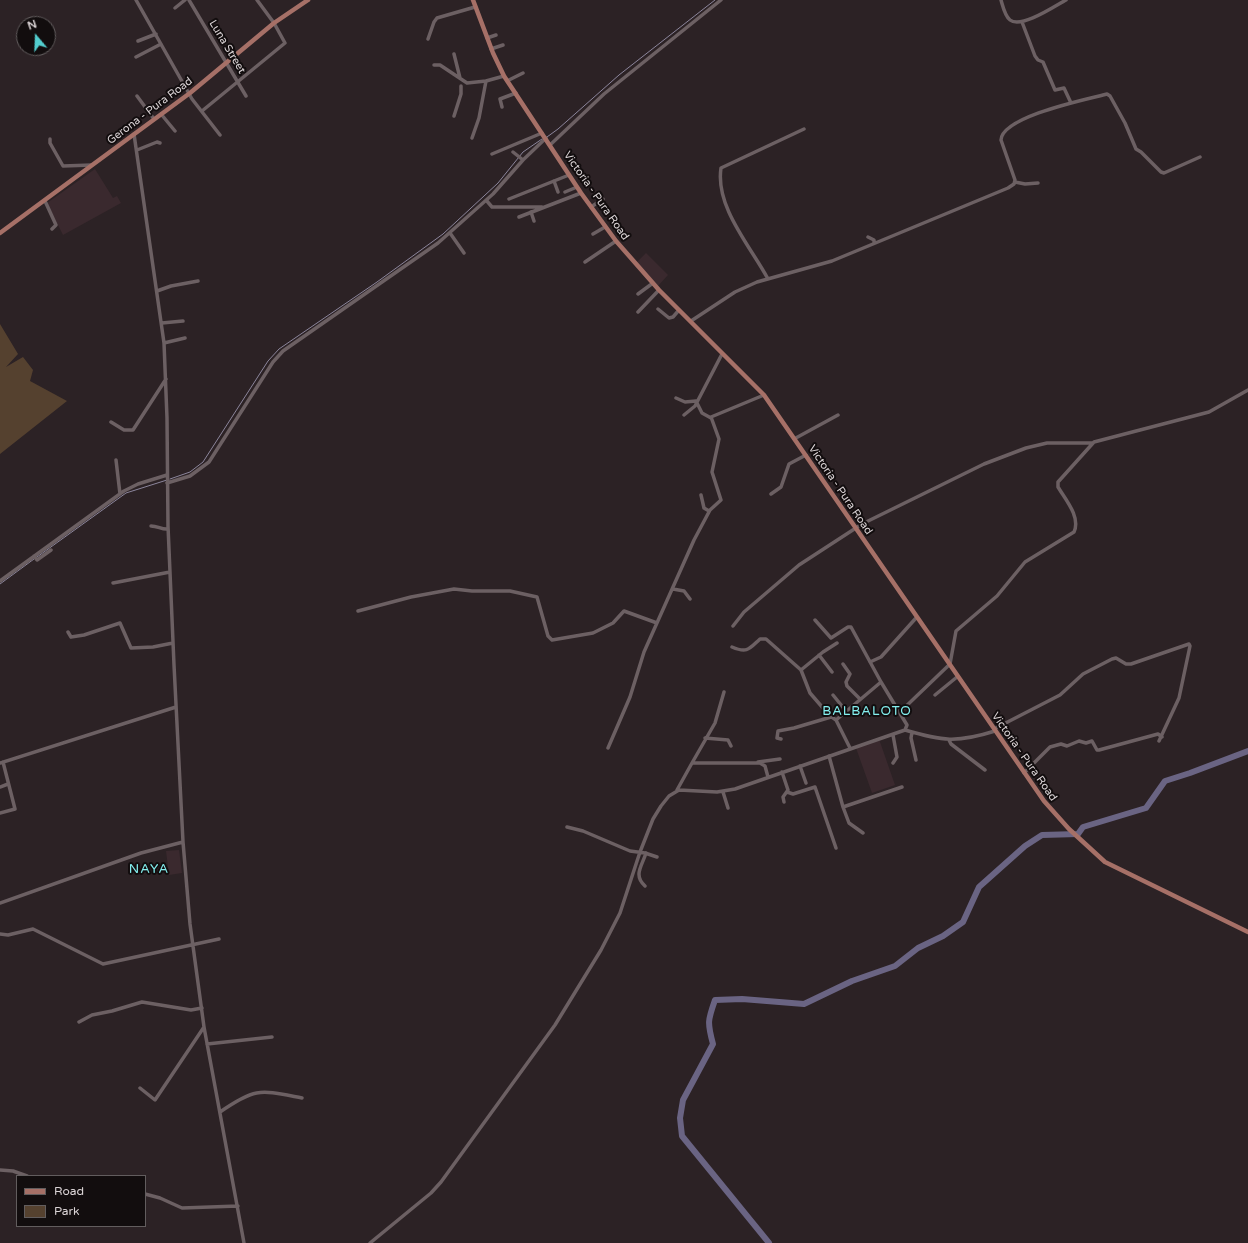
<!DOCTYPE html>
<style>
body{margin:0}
#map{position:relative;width:1248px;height:1243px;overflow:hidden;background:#2c2225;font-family:"Varela Round",sans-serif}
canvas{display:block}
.legend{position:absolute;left:16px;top:1175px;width:130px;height:52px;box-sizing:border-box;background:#120d0e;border:1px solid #625d5e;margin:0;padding:5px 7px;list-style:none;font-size:12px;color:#dbd4d6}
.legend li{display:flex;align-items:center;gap:8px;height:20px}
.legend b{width:20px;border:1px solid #625d5e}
.north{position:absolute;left:16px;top:16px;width:40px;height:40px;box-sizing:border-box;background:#120d0e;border:1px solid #625d5e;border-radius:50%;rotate:341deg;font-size:11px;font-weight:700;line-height:16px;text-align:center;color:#dbd4d6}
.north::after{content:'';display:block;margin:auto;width:14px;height:18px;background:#52cdce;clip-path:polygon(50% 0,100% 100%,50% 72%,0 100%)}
</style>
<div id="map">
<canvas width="1248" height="1243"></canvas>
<ul class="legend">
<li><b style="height:5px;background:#a67067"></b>Road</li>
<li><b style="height:11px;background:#55412f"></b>Park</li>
</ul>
<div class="north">N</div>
</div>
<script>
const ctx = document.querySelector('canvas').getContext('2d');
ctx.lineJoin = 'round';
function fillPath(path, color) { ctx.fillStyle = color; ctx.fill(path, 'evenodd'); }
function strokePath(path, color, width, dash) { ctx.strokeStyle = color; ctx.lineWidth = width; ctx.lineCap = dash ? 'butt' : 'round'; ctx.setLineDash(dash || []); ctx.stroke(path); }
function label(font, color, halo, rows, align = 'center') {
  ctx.font = font + ' "Varela Round",sans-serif'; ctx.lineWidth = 4; ctx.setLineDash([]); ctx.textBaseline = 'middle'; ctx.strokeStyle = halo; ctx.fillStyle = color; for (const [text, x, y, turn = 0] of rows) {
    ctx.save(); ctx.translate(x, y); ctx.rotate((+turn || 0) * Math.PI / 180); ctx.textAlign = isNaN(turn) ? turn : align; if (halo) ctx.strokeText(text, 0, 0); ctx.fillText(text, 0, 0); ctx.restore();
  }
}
const built = new Path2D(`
 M95,169L113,198L117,196L121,203L63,235L47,203Z
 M646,253L668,275L658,286L636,263Z
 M879,739L895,785L872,793L856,748Z
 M179,850L182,873L169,875L166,851Z`);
const green = new Path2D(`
 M0,324L18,354L6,367L23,357L33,370L30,381L67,401L0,454Z`);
const stream = new Path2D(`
 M547,137L558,129L619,75L715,0
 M170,479L190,472L203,462L268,361L279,349L377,282L443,234L498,183L523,152L542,139
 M37,557L126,493L167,480
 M0,584L34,559`);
const river = new Path2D(`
 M769,1243L682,1136L680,1118L683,1100L713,1044C707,1022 708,1020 715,1000L742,999L804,1004L852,981L895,966L918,948L943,936L963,922L979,887L1025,846L1042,835L1078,834L1083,827L1146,808L1165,781L1190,773L1248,751`);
const minor = new Path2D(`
 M136,0L192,99L220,135
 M189,0L246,96
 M1001,0C1003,7 1005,16 1010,20C1021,29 1055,6 1066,0
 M175,8L185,0
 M1022,22L1035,56L1038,60L1043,62L1055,90L1064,88L1071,103
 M487,38L496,35
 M428,39L434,22L437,18L475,7
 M138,41L156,34
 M491,49L503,45
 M454,54L460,78
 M136,57L161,44
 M434,65H440L467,83L486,81
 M507,81L523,73
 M137,96L154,119
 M502,107L500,99L516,93
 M202,111L285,43L274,23L257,0
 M161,114L175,131
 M454,116L461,94V86
 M134,134L164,343L167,418L168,526L174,665L183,842L190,924L204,1027L244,1243
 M472,138L479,118L486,81L504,76
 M50,139V143L63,166L92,165
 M550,145L604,94L721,0
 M137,150L157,142L160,143
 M513,152L523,160
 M492,154L542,133
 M554,181L558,192
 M1015,182L1025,184L1038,183
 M565,192L577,187
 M509,199L569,175
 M486,200L492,207H542
 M45,201L56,225L52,229
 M591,207L603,199
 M531,212L534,221
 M519,217L581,193
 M450,233L464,253
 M593,234L605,227
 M868,237L874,240V243
 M585,262L616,241
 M768,279C751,247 715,207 721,168L804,129
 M157,291L171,286L198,281
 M638,294L653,283
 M658,309L669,318L673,317L679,310
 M638,312L659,290
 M691,321L735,292L757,282L832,261L1008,188L1014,184L1015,180L1001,140C1002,117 1083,100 1103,95L1107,94L1110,96L1125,123L1136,149L1141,152L1161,172L1164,173L1200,157
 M162,323L183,321
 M164,343L185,338
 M676,398L685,402L696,401L702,413L711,418
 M684,415L695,406L722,354
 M111,422L124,430H133L166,379
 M794,439L838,415
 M116,460L120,494
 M167,483L190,476L209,462L273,362L283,351L438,243L493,194L523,160L546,138
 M771,494L781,487L789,464L806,455
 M701,495L704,508L709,511
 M151,526C158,526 162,530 168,529
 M34,556L37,560L51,550
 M0,581L124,491L138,484L167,475
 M113,583L170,572
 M673,589L684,591L690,599
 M358,611L411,597L454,589L472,591H510L537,597L548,636L552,640L593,633L613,623L624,611L657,623
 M815,620L831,638L848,627H851L881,682
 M733,626L744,612L799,565L862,524L984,464L1026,448L1047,443H1093
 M68,632L71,637L84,635L120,623L131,648L153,647L173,643
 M732,647C748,654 750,648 760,639H766L801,670L810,693L829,715L836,720
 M819,655L832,672
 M870,662L881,657L916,618
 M843,664L850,674L846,682L847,686L860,699
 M801,670L823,652L837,643
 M833,695L846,711
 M935,695L957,677
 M900,712L950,664L956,631L997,596L1025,562L1074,532C1081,517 1065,499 1058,487V482L1094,442L1209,412L1248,390
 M994,729L1060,695L1083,674L1112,659L1116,658L1126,664H1131L1189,644L1190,646L1179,698L1159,741
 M912,732L911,738L916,760
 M705,738L728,740L731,746
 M781,739L777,738L778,731L794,728L831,717
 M949,740L951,744L985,770
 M608,748L630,697L644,652L694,540L710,510L721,500L712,472L719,439L711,417L764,395
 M850,748L836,720L881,682L907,725L905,730
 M829,756L843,807L849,823L863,833
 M758,762L780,759
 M0,763L176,707
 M692,763L715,723L724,692
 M893,763L897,757L893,735
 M800,766L806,783
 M782,772L788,790L783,797L784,802
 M1024,773L1050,747L1061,744L1067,746L1079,741L1086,743L1092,741L1097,750H1099L1158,734L1162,737
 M0,787L8,784
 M677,790L692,763H760L765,766L768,777
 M723,792L728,808
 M787,792L793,794L815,787L836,848
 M843,807L902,787
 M0,813L15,809L3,762
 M567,827L583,831L630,851L645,853L657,857
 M645,886C633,875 642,866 646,853
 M0,903L141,853L183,842
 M0,934L8,935L33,929L103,964L219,939
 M79,1022L92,1015L112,1011L142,1002L191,1010L202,1008
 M207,1044L272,1037
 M140,1088L155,1100L204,1027
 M220,1112C256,1087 260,1090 302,1098
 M0,1170L13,1171L27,1176
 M145,1194L160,1198L182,1208L238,1206
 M370,1243L431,1193L441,1182L555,1025L601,950L620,913L640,852L653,819L661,806L669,796L679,790L717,792L735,789L905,730C942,741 957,743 995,731`);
const major = new Path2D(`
 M473,0L493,53L504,76L581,193L616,241L659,290L764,395L1044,801L1069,829L1105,862L1248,932
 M0,233L190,93L274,23L308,0`);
const streetNames = [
 ["Luna Street",227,47,59],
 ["Gerona - Pura Road",150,111,-37],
 ["Victoria - Pura Road",596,196,55],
 ["Victoria - Pura Road",840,490,56],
 ["Victoria - Pura Road",1024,757,55]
];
const quarterNames = [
 ["BALBALOTO",867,712],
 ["NAYA",149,870]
];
fillPath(built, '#3a292e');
fillPath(green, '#55412f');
strokePath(stream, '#8c869c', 1);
strokePath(river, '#6a6483', 6);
strokePath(minor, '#6c6063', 3.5);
strokePath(major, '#a67067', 4.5);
label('11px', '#dbd4d6', '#120d0e', streetNames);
ctx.letterSpacing = '1px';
label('13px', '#84f0f0', '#120d0e', quarterNames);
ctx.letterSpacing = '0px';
</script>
